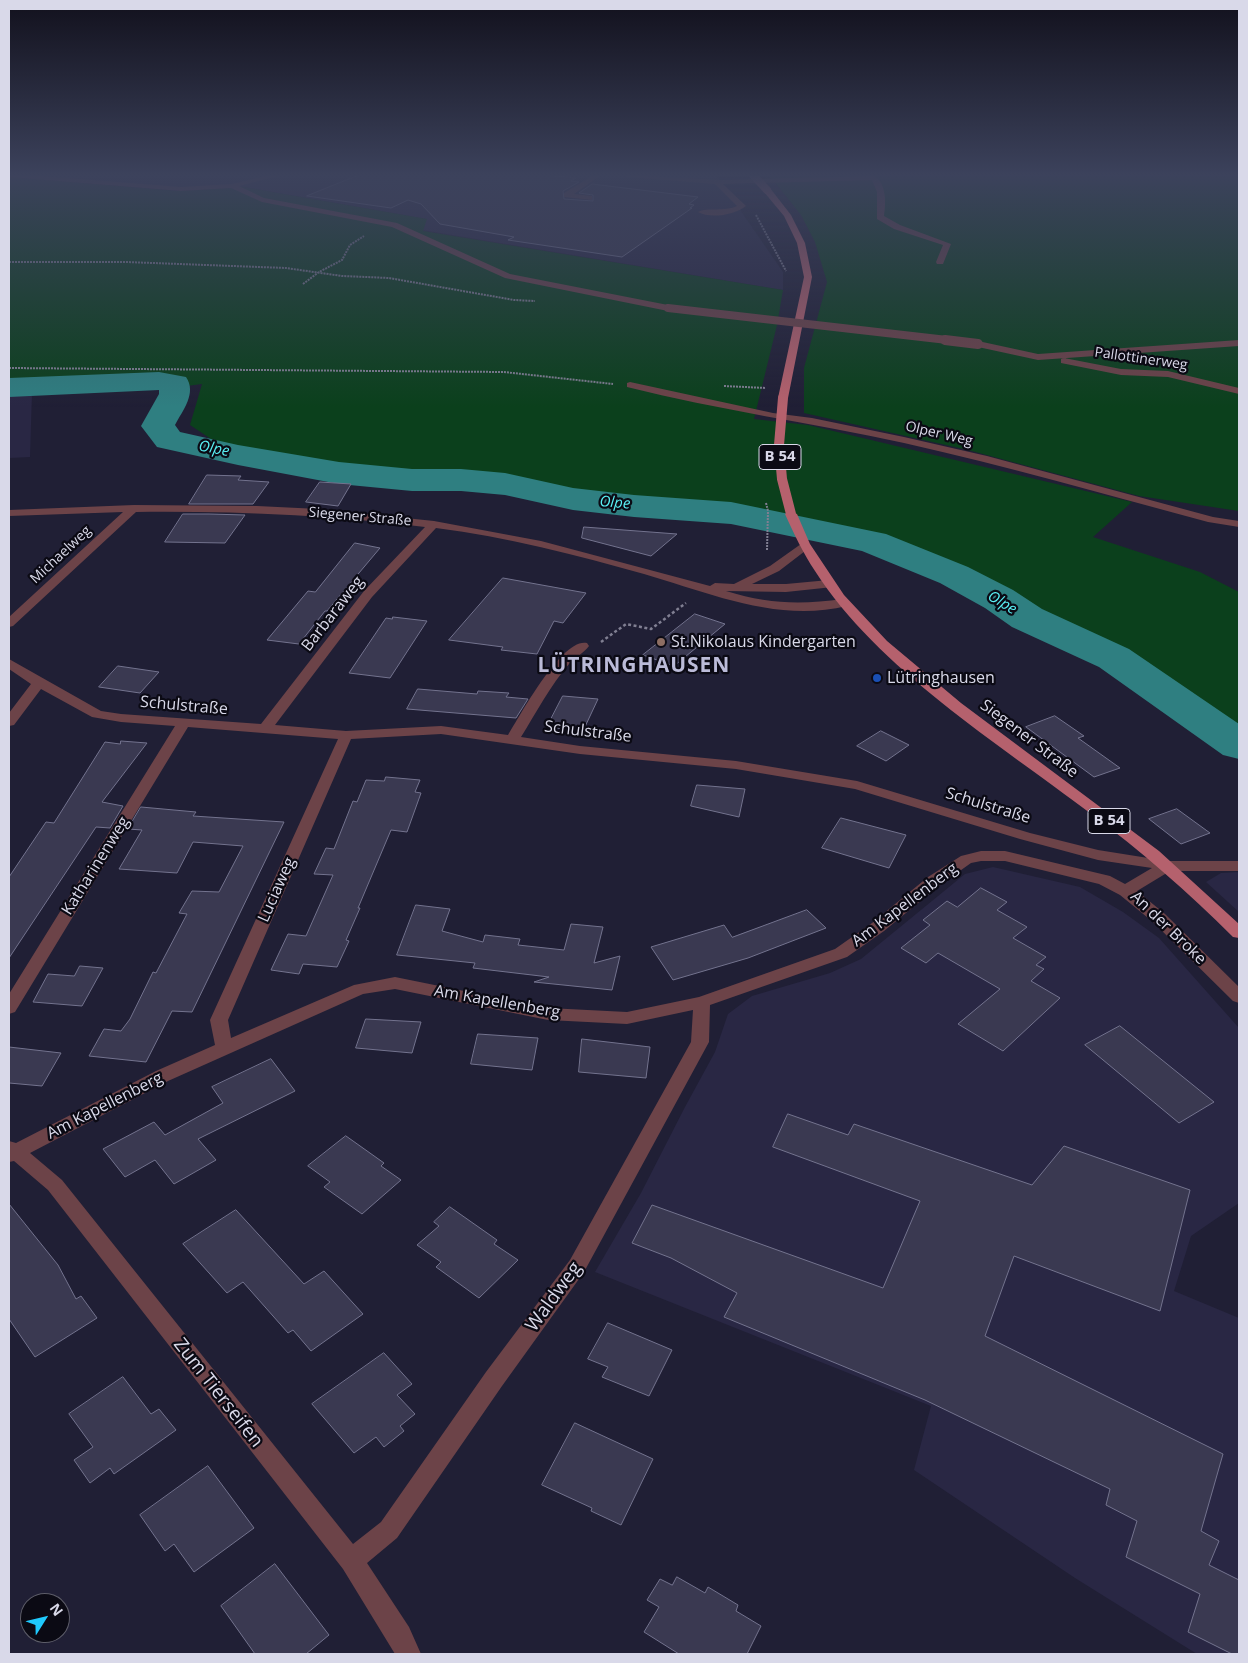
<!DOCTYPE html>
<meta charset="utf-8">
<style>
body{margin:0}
#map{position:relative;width:1248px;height:1663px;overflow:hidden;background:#201f35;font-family:"Open Sans",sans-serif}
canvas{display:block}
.frame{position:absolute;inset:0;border:10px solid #d9d9e9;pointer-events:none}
.north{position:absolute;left:20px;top:1593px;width:50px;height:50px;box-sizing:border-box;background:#0b0a14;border:1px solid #5d5d69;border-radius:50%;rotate:54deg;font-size:14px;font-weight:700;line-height:20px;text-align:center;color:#d9d9e9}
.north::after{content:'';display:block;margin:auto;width:18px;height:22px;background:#1fc9fd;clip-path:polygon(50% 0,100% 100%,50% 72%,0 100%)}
</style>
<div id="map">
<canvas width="1248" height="1663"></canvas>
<div class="frame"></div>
<div class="north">N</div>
</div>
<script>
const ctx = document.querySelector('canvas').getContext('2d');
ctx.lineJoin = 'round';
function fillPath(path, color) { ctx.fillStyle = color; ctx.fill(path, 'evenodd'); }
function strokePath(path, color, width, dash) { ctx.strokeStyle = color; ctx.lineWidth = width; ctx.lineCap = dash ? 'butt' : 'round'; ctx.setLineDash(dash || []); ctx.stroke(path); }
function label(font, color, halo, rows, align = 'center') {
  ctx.font = font + ' "Open Sans",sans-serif'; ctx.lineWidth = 4.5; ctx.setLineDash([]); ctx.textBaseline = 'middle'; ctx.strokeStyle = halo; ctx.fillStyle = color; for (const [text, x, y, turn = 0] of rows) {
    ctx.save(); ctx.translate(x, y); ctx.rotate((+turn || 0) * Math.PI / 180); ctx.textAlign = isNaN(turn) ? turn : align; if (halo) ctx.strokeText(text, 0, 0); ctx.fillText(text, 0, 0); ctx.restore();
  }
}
const built = new Path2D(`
 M34,175H716L783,272V290L422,230L426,219L244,187L182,189Z
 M9,392H32L30,457L9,458Z
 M993,867L1080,887L1123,912L1159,938L1239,1028V1203L1191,1236L1174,1291L1239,1318V1654H1197L1075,1578L914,1470L931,1406L595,1272L641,1193L685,1107L715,1052L728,1014L752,996L830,973L861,959L965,874Z
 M1239,872V912L1206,882L1221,873Z`);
const green = new Path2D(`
 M769,175H1239V511L1139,496L968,450L804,413V368L827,282L815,242L801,215Z
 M9,177L179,191L244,187L427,219L423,231L783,290L777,325L754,419L808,425L1132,502L1093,537L1200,572L1239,592V736L1109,647L1036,617L964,572L878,539L734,509L585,497L475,477H419L355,470L217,443L190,425L202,384L163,389L9,392Z`);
const river = new Path2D(`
 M159,372L186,377C197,393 183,410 175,425L180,432L238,445L339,462L412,469H461L505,473L573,488L634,495L731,502L886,534L968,567L1013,590L1042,609L1129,649L1239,724V759L1223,755L1099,667L1012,627L985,608L940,583L862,551L731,524L634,517L573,510L505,495L461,491H412L339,484L238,465L157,447L141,426L159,394V390L9,397V378Z`);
const building = new Path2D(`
 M359,175H546L576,178L571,181L579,182L563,191L564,199L593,201V195L579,193L592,184L698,197L689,204L694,205L690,208H692L622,257L508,240L514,237L440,224L421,204L408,200L391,208L307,196Z
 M207,475L241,476L238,480L269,482L253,504H189Z
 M320,482L351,484L338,506L306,502Z
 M183,514H209L245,515L225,543L165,542Z
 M584,527L677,534L651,556L582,538Z
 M355,543L380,548L327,611H325L299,644L267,640L308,591L315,592Z
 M503,578L586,593L563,623L554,621L537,654L501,650L503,647L449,640Z
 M695,614L725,624L674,666L643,655Z
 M393,617L427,621L390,678L349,673L386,618L392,619Z
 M118,666L159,672L140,693L99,687Z
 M418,689L477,694L478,691L509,693L506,697L528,699L516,718L407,709Z
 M563,696L598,699L583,731L547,727Z
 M1055,716L1084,736L1078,738L1120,768L1094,777L1026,727Z
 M881,731L909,745L886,761L857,746Z
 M121,741L147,743L102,802L123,806L110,828L96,827L9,958V877L46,822L54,823L105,742L120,744Z
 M386,777L420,780L415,792L421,793L407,832L391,830L358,908H360L346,940L349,941L337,967L303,964L299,974L271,970L288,934L306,936L333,875L314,874L326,848L334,849L353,801L357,802L366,780L384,781Z
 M697,785L745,789L739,817L691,806Z
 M141,807L196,812L193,816L284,822L192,1012L172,1011L146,1062L89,1056L104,1029L121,1031L130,1019L153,972L156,973L187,914L179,913L192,891L219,892L243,846L193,842L177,873L119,869L142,830L128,829Z
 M1177,809L1210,833L1181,844L1149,819Z
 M841,818L906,835L889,868L822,848Z
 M981,888L1007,902L997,910L1027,927L1013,938L1046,957L1036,965L1044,969L1031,981L1060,998L1003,1051L958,1024L1000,989L938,953L926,963L901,948L930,925L923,920L947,901L957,907Z
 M416,905L450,909L442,931L483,942L485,935L520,939L518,945L564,950L571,924L603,927L594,963L620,956L612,990L534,982L549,977L473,968L475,963L397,955Z
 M807,910L826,928L748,958L673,980L651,947L724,925L732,937Z
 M80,966L103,968L82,1006L33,1002L48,974L74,976Z
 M366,1019L421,1022L412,1053L356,1048Z
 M1120,1026L1214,1102L1179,1123L1085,1045Z
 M478,1034L538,1038L532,1070L471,1064Z
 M582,1039L650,1047L646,1078L579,1072Z
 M9,1047L61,1053L42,1086L9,1083Z
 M271,1059L295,1091L198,1139L216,1160L174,1184L155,1160L125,1177L103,1149L154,1122L165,1135L223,1103L212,1087Z
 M788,1114L848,1135L854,1124L1032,1185L1064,1146L1190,1190L1160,1311L1014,1256L985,1336L1223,1454L1201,1531L1219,1541L1209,1565L1239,1580V1654H1232L1188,1632L1200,1594L1126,1557L1137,1521L1106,1505L1110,1489L925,1400L724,1317L737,1293L671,1258L632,1243L652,1205L883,1288L920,1201L773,1147Z
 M346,1136L384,1163L381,1166L401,1180L362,1214L324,1187L330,1182L308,1166Z
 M9,1204L58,1265L76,1299L81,1296L97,1318L35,1357L9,1319Z
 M450,1207L497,1240L494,1244L518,1260L479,1298L436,1267L441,1262L417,1245L439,1226L434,1222Z
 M236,1210L304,1284L324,1271L363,1314L311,1351L293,1330L288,1333L243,1282L227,1293L183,1244Z
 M608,1323L672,1350L649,1396L602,1377L608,1367L588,1359Z
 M384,1353L412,1384L397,1395L415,1414L400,1426L404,1431L384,1447L376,1437L354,1453L312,1404Z
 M123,1377L151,1414L159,1409L176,1430L114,1474L110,1468L90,1483L74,1460L93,1447L69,1414Z
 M575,1423L653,1459L621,1525L591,1511L592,1508L542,1485Z
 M208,1466L254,1528L194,1572L174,1544L165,1551L140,1515Z
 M275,1564L329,1635L306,1654H255L221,1606Z
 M677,1577L705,1593L708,1587L738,1605L736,1611L761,1626L747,1654H679L644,1632L659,1607L647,1600L660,1579L672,1585Z`);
const pathFar1 = new Path2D(`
 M756,215L786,271
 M9,262H126L286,268L342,276L389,278L514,300L535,301
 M303,284L319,272L342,260L350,245L364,236
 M9,368L504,372L613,384
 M724,386L766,388
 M767,550L768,511`);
const path = new Path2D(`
 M601,642L626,624L651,629L686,603`);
const minor = new Path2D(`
 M9,175H30L181,187L232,184L269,175H279L278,176L239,186L264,198L397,223L510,274L668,305L672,308L668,311L505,278L392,227L262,202L231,188L181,191L9,177Z
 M594,175H601L574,194L592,196V200L564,197V193Z
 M625,175L720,180L874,176C887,184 886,203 884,216L900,225L951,244L943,264H937L936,262L943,245L894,229L877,219V192L872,180L723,184L746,206C735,215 710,219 698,212C707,207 725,212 737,206L715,184L628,177Z
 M1239,340V346L1038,360L978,347L973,344L978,341L1038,354Z
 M1064,358L1121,369L1168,371L1239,388V394L1168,377L1121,375L1061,363V359Z
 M630,382L773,413L812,418L904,437L987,456L1213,517L1239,521V527L1208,522C1107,495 1007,466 904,443C812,423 719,410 627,387V383Z
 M134,505L257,506L319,509L434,521L541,541L710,586L715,583L734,584L770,566L801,544H809L811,546L809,548L779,571L752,584H786L829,580L835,584L833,587L786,592L726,591C768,604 800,605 843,599L849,603L847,606C777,623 710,593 644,574C576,555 507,537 436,528L372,597L275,725L346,731L441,726L508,735C520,716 562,637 587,643L589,646C584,653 575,657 569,664C550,686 536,713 521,737L580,746L736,761L857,781L1030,833L1098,850L1167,861H1239V871H1170L1137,891L1165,914L1239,987V1003L1233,1001L1153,922L1120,895L1099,884L1005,861H981L971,863L940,885L884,931L847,957L710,1005L709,1042L584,1272L502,1386L397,1538L367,1563L409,1627L421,1654H395L343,1569L48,1190L14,1161L9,1162V1141L16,1143L156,1071L215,1045L210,1020L338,739L188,727L15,1012L9,1014V994L175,726L121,722L92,717L41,689L14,725L9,726V713L31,684L9,669V659L101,711L121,714L261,724L364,591L425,527C329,515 233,511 136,512L13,626L9,627V617L123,512L9,516V510ZM441,734L580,754L736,769L855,789L1020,839L1098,860L1152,868L1125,884L1110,876L1005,851H981L961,856L928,877L872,923L835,949L699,997L627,1012L548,1008L395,977L354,985L231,1038L228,1020L351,739ZM395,989L548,1020L627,1024L693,1010L691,1042L570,1260L486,1372L381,1522L353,1544L62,1180L30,1153L168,1081L363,994Z`);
const major = new Path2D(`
 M764,188H770L791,215L805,243L812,277L788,398L783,401L778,398L804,277L797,243L784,216L764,192Z
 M791,511L797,514L810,544L844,595L887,641L961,703L1159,851L1239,924V938L1233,937C1188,892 1141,851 1090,813C999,744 877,668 815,571C803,553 794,534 785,514Z`);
const pathBridge = new Path2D(`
 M766,503L768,511`);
const minorBridgeFar1 = new Path2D(`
 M668,308L956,341`);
const minorBridge = new Path2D(`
 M945,340L978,344`);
const majorBridgeFar1 = new Path2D(`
 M753,175L767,190`);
const majorBridge = new Path2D(`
 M783,398L779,445L782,479L791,514`);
const markers = [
 [661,642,5,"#8d6e63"],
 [877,678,5,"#1a4fb4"]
];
const farStreetnames = [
 ["Pallottinerweg",1141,359,8],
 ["Olper Weg",939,434,13],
 ["Siegener Straße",360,517,5],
 ["Michaelweg",61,555,-43]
];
const farWaternames = [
 ["Olpe",214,449,11],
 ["Olpe",615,503,5],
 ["Olpe",1002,603,31]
];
const shields = [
 [780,457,42],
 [1109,821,42]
];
const shieldNames = [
 ["B 54",780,457],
 ["B 54",1109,821]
];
const streetNames = [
 ["Barbaraweg",333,614,-52],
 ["Schulstraße",184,706,5],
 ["Schulstraße",588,732,7],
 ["Siegener Straße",1029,739,37],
 ["Schulstraße",988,806,17],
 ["Katharinenweg",96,866,-58],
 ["Luciaweg",277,890,-66],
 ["Am Kapellenberg",905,905,-37],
 ["An der Broke",1168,928,44],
 ["Am Kapellenberg",497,1002,10],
 ["Am Kapellenberg",105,1106,-27]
];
const poiNames = [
 ["St.Nikolaus Kindergarten",671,642],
 ["Lütringhausen",887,678]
];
const nearStreetnames = [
 ["Waldweg",554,1297,-54],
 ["Zum Tierseifen",218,1393,52]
];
const districtNames = [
 ["LÜTRINGHAUSEN",634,666]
];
fillPath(built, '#292744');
fillPath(green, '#0b401c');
fillPath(river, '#2f7f81');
fillPath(building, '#3a3951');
strokePath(building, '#73738e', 1);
strokePath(pathFar1, '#807f92', 2, [2, 1]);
strokePath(path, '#807f92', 2.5, [3, 2.5]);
fillPath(minor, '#6c4348');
fillPath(major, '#b5616d');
strokePath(pathBridge, '#807f92', 2, [2, 1]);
strokePath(minorBridgeFar1, '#6c4348', 8);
strokePath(minorBridge, '#6c4348', 10);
strokePath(majorBridgeFar1, '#b5616d', 8);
strokePath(majorBridge, '#b5616d', 10);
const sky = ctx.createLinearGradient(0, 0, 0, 407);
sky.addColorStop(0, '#12111d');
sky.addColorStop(0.43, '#3c425c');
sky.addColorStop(1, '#3c425c00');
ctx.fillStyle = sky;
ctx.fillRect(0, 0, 1248, 407);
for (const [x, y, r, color] of markers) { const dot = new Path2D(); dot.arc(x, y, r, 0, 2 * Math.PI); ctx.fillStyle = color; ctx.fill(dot); strokePath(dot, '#0b0a14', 2); }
label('14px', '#d9d9e9', '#0b0a14', farStreetnames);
label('italic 15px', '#5af1f5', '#0b0a14', farWaternames);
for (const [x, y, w] of shields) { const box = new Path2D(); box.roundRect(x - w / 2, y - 12.5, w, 25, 4); ctx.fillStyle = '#0b0a14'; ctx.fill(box); strokePath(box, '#d9d9e9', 1); }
label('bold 15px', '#d9d9e9', null, shieldNames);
label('16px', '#d9d9e9', '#0b0a14', streetNames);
label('16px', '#d9d9e9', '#0b0a14', poiNames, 'left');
label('19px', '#d9d9e9', '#0b0a14', nearStreetnames);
ctx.letterSpacing = '1px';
label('bold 21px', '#bbbbd8', '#0b0a14', districtNames);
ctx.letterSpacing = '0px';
</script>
